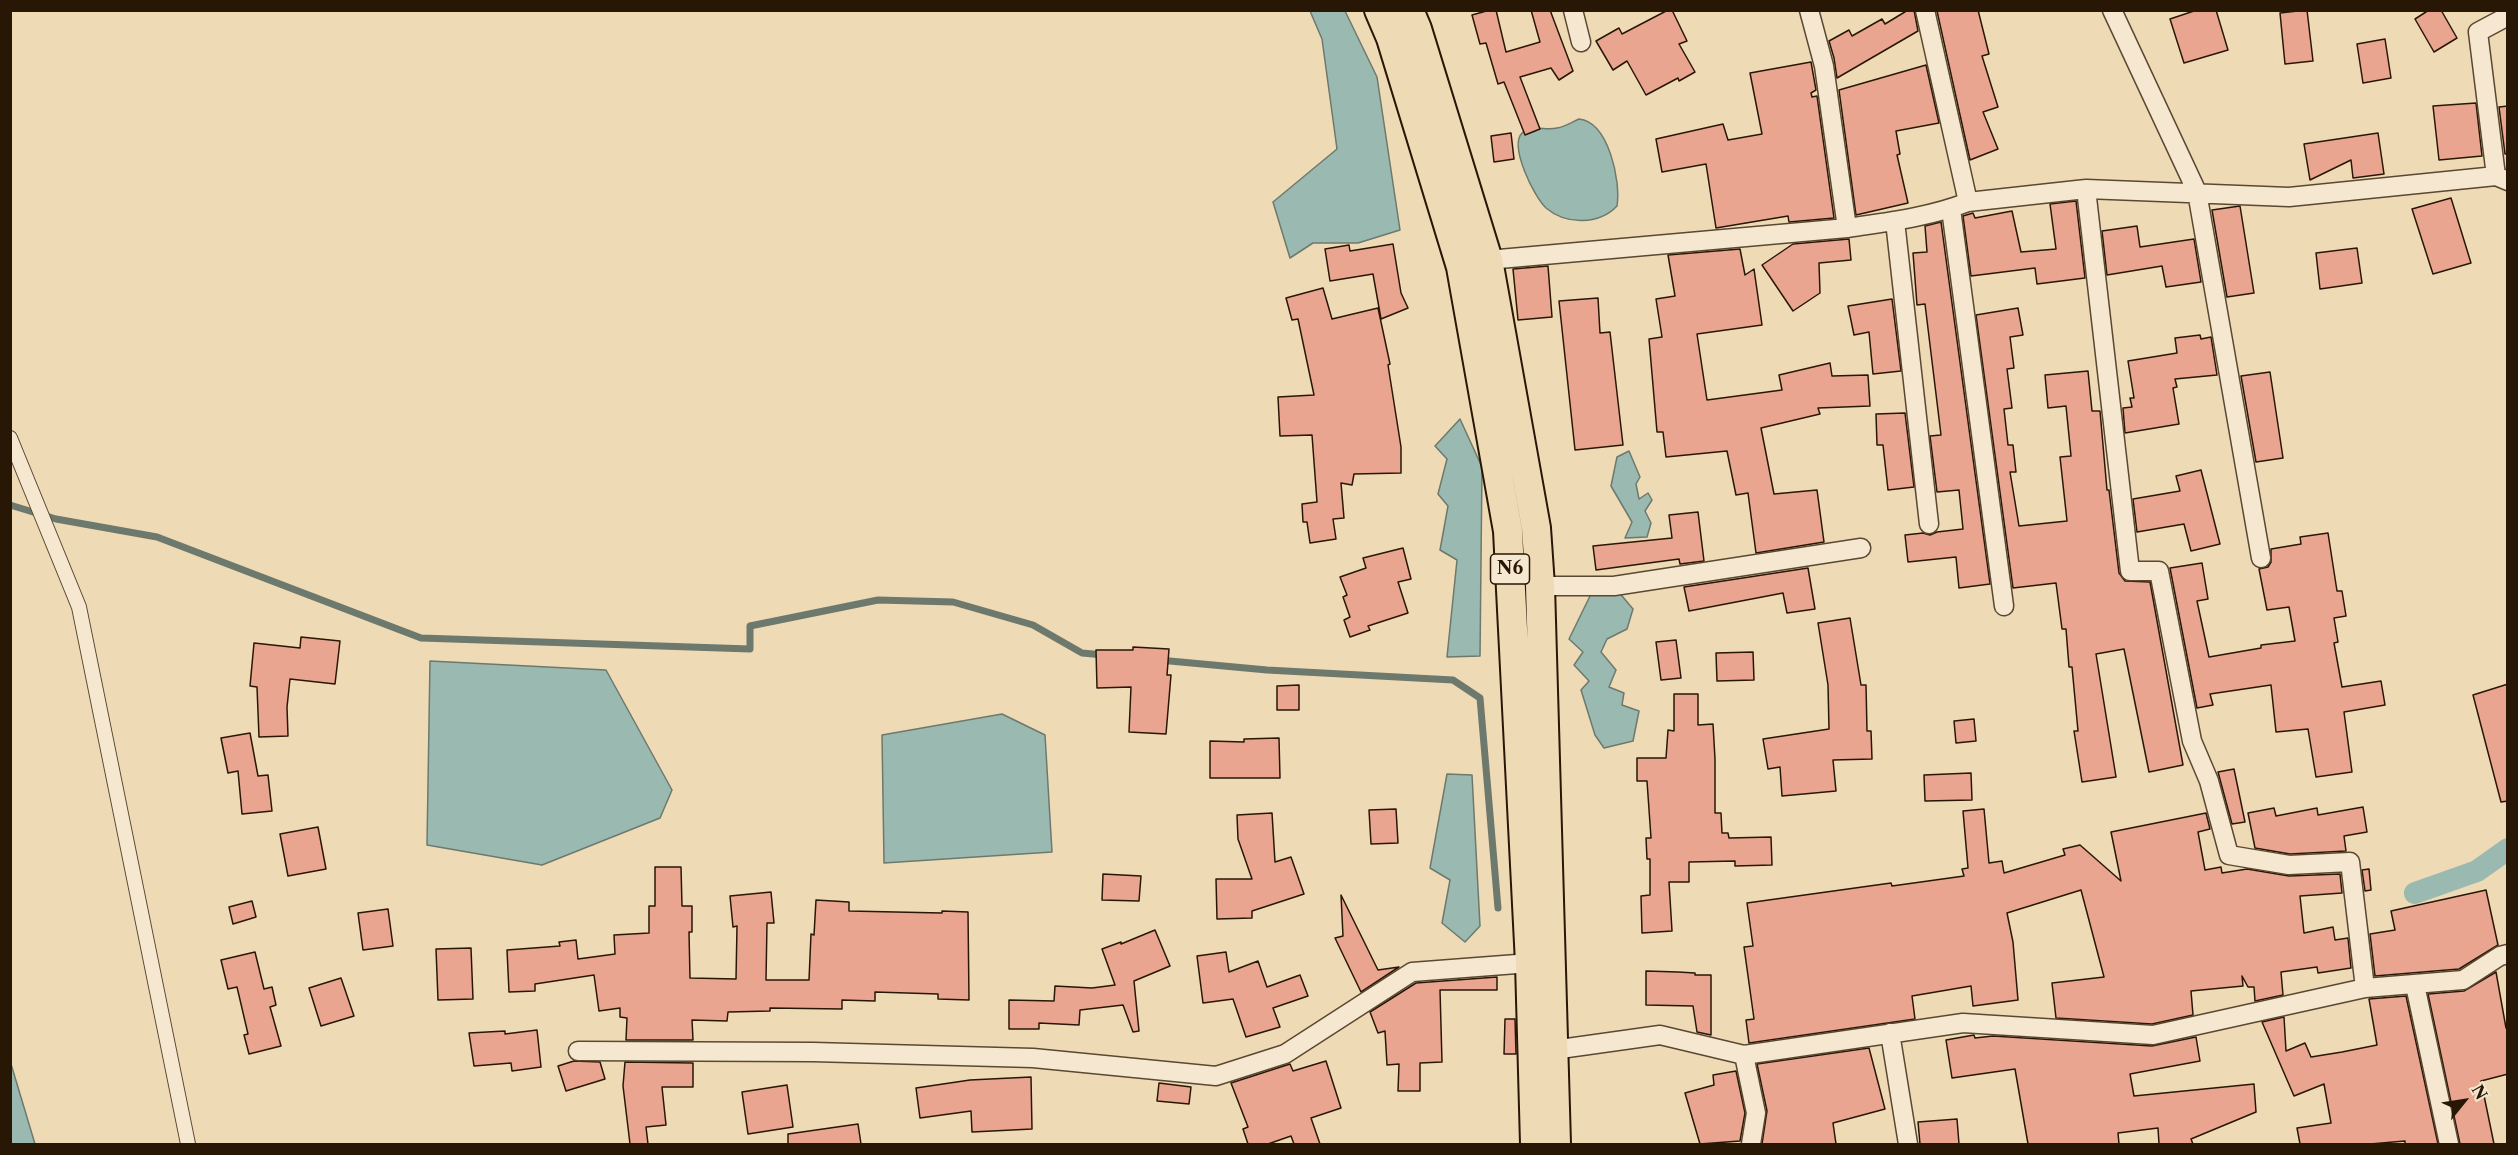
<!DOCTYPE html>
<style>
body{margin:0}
#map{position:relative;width:2518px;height:1155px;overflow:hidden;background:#efdab6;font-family:"Libre Caslon Text",serif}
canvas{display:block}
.frame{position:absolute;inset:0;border:12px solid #291706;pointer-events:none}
.north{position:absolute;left:2434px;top:1071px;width:60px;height:60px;-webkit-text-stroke:4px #f5e7d0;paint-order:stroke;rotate:60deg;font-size:16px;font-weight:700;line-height:24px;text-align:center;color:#291706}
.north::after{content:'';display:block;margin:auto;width:21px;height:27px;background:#291706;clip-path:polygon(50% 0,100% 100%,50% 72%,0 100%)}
</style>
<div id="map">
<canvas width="2518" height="1155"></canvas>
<div class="frame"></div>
<div class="north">N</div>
</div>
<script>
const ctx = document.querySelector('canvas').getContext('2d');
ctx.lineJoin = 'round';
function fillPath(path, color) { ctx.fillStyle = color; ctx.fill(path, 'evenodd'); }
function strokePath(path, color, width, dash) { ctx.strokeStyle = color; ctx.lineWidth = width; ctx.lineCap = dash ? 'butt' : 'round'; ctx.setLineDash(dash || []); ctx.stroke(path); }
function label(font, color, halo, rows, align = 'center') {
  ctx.font = font + ' "Libre Caslon Text",serif'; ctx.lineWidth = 6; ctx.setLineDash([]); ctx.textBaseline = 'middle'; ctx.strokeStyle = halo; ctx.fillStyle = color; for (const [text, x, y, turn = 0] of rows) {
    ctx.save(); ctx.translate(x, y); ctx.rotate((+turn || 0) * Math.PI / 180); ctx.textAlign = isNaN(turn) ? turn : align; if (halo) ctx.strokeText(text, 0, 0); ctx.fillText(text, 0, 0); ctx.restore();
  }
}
const water = new Path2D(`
 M1310,11H1345L1377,77L1400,230L1358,243H1313L1290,258L1273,202L1337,149L1322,39Z
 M1579,119C1609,122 1621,182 1617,206C1599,225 1566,225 1546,208C1534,197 1509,146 1522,133C1531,124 1546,131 1557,128C1565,127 1572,122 1579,119Z
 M1460,419L1482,467L1480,656L1447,657L1457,560L1440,550L1448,506L1438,494L1447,459L1435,446Z
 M1629,451L1640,477L1636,484L1639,499L1648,493L1652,500L1645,511L1651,523L1647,537L1625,538L1632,522L1611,486L1617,457Z
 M1617,590L1633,609L1627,629L1607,639L1601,652L1616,670L1609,687L1624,693L1622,705L1639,711L1633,741L1604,748L1595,735L1581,690L1589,681L1574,665L1583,652L1569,639L1591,594Z
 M430,661L606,670L672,790L660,818L542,865L427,845Z
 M1002,714L1045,735L1052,852L884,863L882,735Z
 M1447,774L1472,775L1480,926L1465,942L1442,923L1450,880L1430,868Z
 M11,1061V1064L35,1144H11Z`);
const stream = new Path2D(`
 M10,505L56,519L157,537L421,638L750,649V626L878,600L953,602L1033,625L1082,653L1104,655
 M1159,660L1267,670L1453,680L1480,698L1498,908`);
const canal = new Path2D(`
 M2415,893L2477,871L2508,849`);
const building = new Path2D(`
 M1490,10H1496L1506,52L1540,42L1531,10H1550L1573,71L1559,80L1551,68L1520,77L1540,129L1525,135L1504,82L1498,84L1486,43L1480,44L1472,15Z
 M1668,10H1672L1687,41L1679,44L1695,72L1679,81L1678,78L1646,95L1627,61L1613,70L1596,41L1619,28L1622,34Z
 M1908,10H1914L1918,31L1837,78L1834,58L1829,41L1849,30L1852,36L1882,19L1885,24Z
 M1978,10L1989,54L1982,56L1998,107L1983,112L1998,149L1970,160L1937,11Z
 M2197,10H2216L2228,50L2184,63L2170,19Z
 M2307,10L2313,61L2285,64L2280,13Z
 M2429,10H2441L2457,38L2434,52L2415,19Z
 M2385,39L2391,78L2363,83L2357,44Z
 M1811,62L1816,90L1811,93L1812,97L1817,96L1834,218L1789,222L1788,216L1716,228L1706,164L1662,172L1656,139L1723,124L1728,140L1762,134L1750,73Z
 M1926,65L1939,123L1896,131L1900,154L1897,155L1908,203L1856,215L1839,90Z
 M2476,103L2482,156L2439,160L2433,106Z
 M2508,106V153L2505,154L2499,107Z
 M1511,133L1514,159L1494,162L1491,136Z
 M2378,133L2384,174L2353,178L2351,160L2310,180L2304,144Z
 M2451,198L2471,263L2433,274L2412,209Z
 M2076,201L2085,278L2037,284L2035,268L1971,276L1963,216L1973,213L1975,218L2012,211L2021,252L2056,249L2050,204Z
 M2240,206L2254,293L2227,297L2212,210Z
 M1941,222L1990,584L1959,588L1956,557L1908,562L1905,535L1923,533L1930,535L1937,532L1963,529L1959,490L1937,492L1930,436L1941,435L1925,304L1917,305L1913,253L1927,252L1925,226Z
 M2137,226L2140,247L2194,239L2201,282L2166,287L2162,266L2107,275L2102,231Z
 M1849,239L1851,260L1819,263L1820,293L1793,311L1762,265L1793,244Z
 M1393,244L1401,293L1408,308L1381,319L1373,274L1330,281L1325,249L1349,245L1350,251Z
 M2357,248L2362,283L2320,289L2316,253Z
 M1740,249L1745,275L1754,269L1762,325L1697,334L1707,400L1782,390L1779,375L1830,363L1832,376L1868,375L1870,406L1818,408L1820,414L1761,428L1774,494L1817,490L1824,542L1756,553L1748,493L1736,495L1727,451L1666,457L1663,432H1657L1649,339L1662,337L1656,299L1675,296L1668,255Z
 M1548,266L1552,317L1518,320L1513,269Z
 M1323,288L1332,319L1378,308L1390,364L1388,365L1401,447V473L1354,474L1352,485L1341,483L1344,518L1333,519L1336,539L1310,543L1307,522H1303L1302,504L1317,502L1312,435L1280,436L1278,397L1314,395L1298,319L1292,320L1286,298Z
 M1598,298L1600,333L1610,332L1623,445L1575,450L1559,301Z
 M1892,299L1901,371L1873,374L1869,332L1854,335L1848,306Z
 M2018,308L2023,335L2010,337L2014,368L2007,369L2012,408L2004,409L2008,445H2013L2016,472H2010L2019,526L2067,521L2060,457L2071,456L2066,406L2048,408L2045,375L2088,371L2092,411H2100L2107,490H2109L2119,573L2125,581L2150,582L2183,765L2149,772L2124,649L2096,654L2116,777L2082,782L2074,731H2078L2072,667H2069L2066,629H2062L2056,583L2013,588L1976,315Z
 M2200,335L2201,339L2211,337L2217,375L2175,379L2177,387L2173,388L2179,424L2125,433L2123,408L2132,407L2130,398H2134L2128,361L2177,353L2175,338Z
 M2270,372L2283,458L2256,462L2241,376Z
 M1905,413L1914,487L1888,490L1883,445H1877L1876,414Z
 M2201,470L2220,544L2191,551L2184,524L2137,532L2133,499L2180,491L2176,476Z
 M1698,512L1704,561L1680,564L1679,559L1596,570L1593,546L1672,538L1669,515Z
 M2328,533L2337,591H2342L2346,616L2334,618L2338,642L2334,643L2342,687L2381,681L2385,705L2344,712L2352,772L2316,777L2308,729L2276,732L2271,685L2210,694L2213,705L2197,708L2170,568L2202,563L2208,599L2197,601L2209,657L2261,648V645L2295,641L2289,607L2267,610L2259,569L2268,567L2271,562V549L2301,544L2300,537Z
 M1403,548L1411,579L1398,582L1408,613L1368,626L1370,630L1350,637L1344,620L1350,617L1343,597L1347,595L1340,577L1366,568L1363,558Z
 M1808,568L1815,609L1787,613L1783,593L1689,611L1684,587Z
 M1850,618L1861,685H1866L1867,731H1871L1872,759L1833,760L1836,791L1782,796L1780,767L1768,769L1763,739L1829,729L1828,685L1818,623Z
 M301,637L340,641L335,684L290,679L287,707L288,736L259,737L257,687L250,686L254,643L300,648Z
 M1676,640L1681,678L1661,680L1656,642Z
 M1133,647L1169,649L1167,675H1171L1166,734L1129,732L1131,687L1097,688L1096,650H1133Z
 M1753,652L1754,680L1717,681L1716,653Z
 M2508,684V801L2501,802L2473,695Z
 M1299,685V710H1277V686Z
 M1674,694H1698V725L1713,724L1715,759V813H1721L1722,833H1728L1729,838L1771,837L1772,865L1735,866V861L1689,862V882H1669L1672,931L1642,933L1641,896L1650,895V859H1647L1646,838H1651L1647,781H1637V758H1666L1668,730L1674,731Z
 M1974,719L1976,741L1956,743L1954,721Z
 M250,733L258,776L268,775L272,811L242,814L238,771L228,773L221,738Z
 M1279,738L1280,778H1210V741L1244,742V739Z
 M2234,769L2245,822L2232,824L2218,772Z
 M1971,773L1972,800L1925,801L1924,775Z
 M2363,807L2367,832L2344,836L2346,851L2290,854L2255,848L2248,813L2274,808L2276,816L2317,808L2318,815Z
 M1396,809L1398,843L1371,844L1369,810Z
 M1984,809L1989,863L2002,861L2004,873L2065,855L2063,849L2080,845L2121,881L2111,832L2206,813L2210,829L2198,832L2205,870L2221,867L2222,873L2247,869L2289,876L2340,874L2342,893L2300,896L2304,933L2333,927L2335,940L2348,938L2351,968L2318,973L2317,967L2281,972L2283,995L2255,1001L2254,987H2248L2242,976L2243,986L2191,991L2193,1015L2152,1024L2056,1018L2052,983L2104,977L2081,890L2007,913L2013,942L2018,1000L1973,1006L1971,986L1912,996L1915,1019L1749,1043L1746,1020L1754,1019L1744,947L1753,946L1747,903L1891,883L1892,886L1964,876L1962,869L1968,868L1963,811Z
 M1272,813L1275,862L1291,857L1304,894L1252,911V918L1217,919L1216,879H1252L1238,839L1237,815Z
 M318,827L326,869L288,876L280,834Z
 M655,867H681L682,906H692V932H689L690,978L736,979L737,926L733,927L730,896L771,892L774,923H767L766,980H809L811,934L814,935L816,900L849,902V911L942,913V911L968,912L969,1000L938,999V994L875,992V1001L842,1000V1009L770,1008V1011L728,1012L727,1021L692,1020L693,1040H626L627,1018L620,1017V1008L599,1011L594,975L535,984V991L509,992L507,950L560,946L559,942L576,940L578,959L615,954L614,935L649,933V906H655Z
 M2369,869L2371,890L2365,891L2362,870Z
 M1103,874L1141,876L1139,901L1102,900Z
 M2486,890L2498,945L2459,969L2375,976L2370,934L2395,930L2391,911Z
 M1341,895L1378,970L1399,967L1361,992L1335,938L1343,936Z
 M252,901L256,917L233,924L229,907Z
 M388,909L393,946L363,950L358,913Z
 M1155,930L1170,966L1134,981L1139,1031L1133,1032L1123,1005L1080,1010L1079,1025L1039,1023V1029H1009V1000L1054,1001L1055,986L1092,988L1115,985L1102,949L1121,942V944Z
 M471,948L473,999L438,1000L436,949Z
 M255,952L264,989L272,987L276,1005L270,1007L281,1046L249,1054L244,1035L248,1034L237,987L228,989L221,960Z
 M1226,952L1229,972L1258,961L1267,987L1300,975L1308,996L1273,1008L1280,1027L1246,1037L1233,999L1203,1003L1197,956Z
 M1646,971L1678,972L1695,973V975H1711V1035L1697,1032L1693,1006L1646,1005Z
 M2496,972L2506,1028H2508V1074L2481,1081L2494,1144H2460L2428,994L2464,991Z
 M1497,977V990H1440L1442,1062L1420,1063V1091H1398L1399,1064L1387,1065L1385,1031L1378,1033L1370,1012L1416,983Z
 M341,978L354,1016L321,1026L309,988Z
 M2406,996L2438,1144H2405V1141L2370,1144H2300L2297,1128L2331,1123L2324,1084L2294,1096L2262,1022L2284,1017L2286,1051L2305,1043L2311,1057L2342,1052L2377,1045L2369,999Z
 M1505,1019H1515L1516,1054H1504Z
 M537,1030L541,1067L512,1071L511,1063L474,1066L469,1033L505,1031V1034Z
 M1974,1035L1975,1038L1993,1036L2152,1046L2196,1037L2200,1061L2130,1074L2134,1096L2254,1084L2256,1112L2191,1139L2193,1144H2159L2158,1128L2118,1133L2119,1144H2028L2015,1069L1952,1078L1946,1040Z
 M1869,1048L1885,1109L1833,1123L1836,1144H1762L1767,1111L1757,1064Z
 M574,1061L600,1062L605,1079L566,1091L558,1066Z
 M1326,1061L1341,1108L1311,1118L1320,1144H1294L1291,1136L1268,1144H1248L1243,1129L1248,1127L1231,1083L1290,1064L1293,1071Z
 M625,1062L693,1063V1087H662L666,1125L646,1127L648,1144H630L623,1086Z
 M1736,1071L1745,1113L1740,1141L1700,1144L1685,1093L1714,1085L1713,1075Z
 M1031,1077L1032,1129L972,1132L971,1111L920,1118L916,1088L970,1080Z
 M1159,1083L1191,1087L1189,1104L1157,1101Z
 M787,1085L793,1127L748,1134L742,1092Z
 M1957,1119L1959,1144H1920L1918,1122Z
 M858,1124L861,1144H788V1134Z`);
const pedestrian = new Path2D(`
 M10,438L79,607L188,1144`);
const minor = new Path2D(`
 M1573,10L1581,42
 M1809,10L1824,66L1847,228
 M1925,10L1968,202
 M2112,10L2197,192L2261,558
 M2496,176L2478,32L2508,16
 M2086,189L2130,571H2159L2192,741L2209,781L2229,855L2289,865L2350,862L2365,988
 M1951,209L2004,606
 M1895,221L1929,524
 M1488,260L1847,228C1887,222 1930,217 1968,202L2086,189L2289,197L2496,176L2508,181
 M1540,586H1614L1861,548
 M2415,985L2449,1144
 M1890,1033L1908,1144
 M1553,1050L1660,1035L1744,1055L1963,1023L2153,1035L2365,988L2463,980L2500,956L2508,954
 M578,1051L813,1052L1033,1058L1216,1076L1285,1054L1412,972L1530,963
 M1744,1055L1756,1113L1751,1144`);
const trunk = new Path2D(`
 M1379,10L1391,38L1461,267L1508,531L1530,963L1535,1144
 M1409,10L1417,29L1488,260L1536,528L1540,586L1556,1144`);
const shields = [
 [1510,569,39]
];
const shieldNames = [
 ["N6",1510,569]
];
fillPath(water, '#9abab1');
strokePath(water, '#6d796d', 1.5);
strokePath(stream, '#6d796d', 7);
strokePath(canal, '#9abab1', 22);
fillPath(building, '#e9a590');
strokePath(building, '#291706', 1.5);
strokePath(pedestrian, '#5a4832', 16);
strokePath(minor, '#5a4832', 21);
strokePath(trunk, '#291706', 32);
strokePath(pedestrian, '#f5e7d0', 14);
strokePath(minor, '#f5e7d0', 18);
strokePath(trunk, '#efdab6', 28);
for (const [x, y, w] of shields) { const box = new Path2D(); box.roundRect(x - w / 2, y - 15, w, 30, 4.5); ctx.fillStyle = '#f5e7d0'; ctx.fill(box); strokePath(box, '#291706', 1.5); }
label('bold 18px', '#291706', null, shieldNames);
</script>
